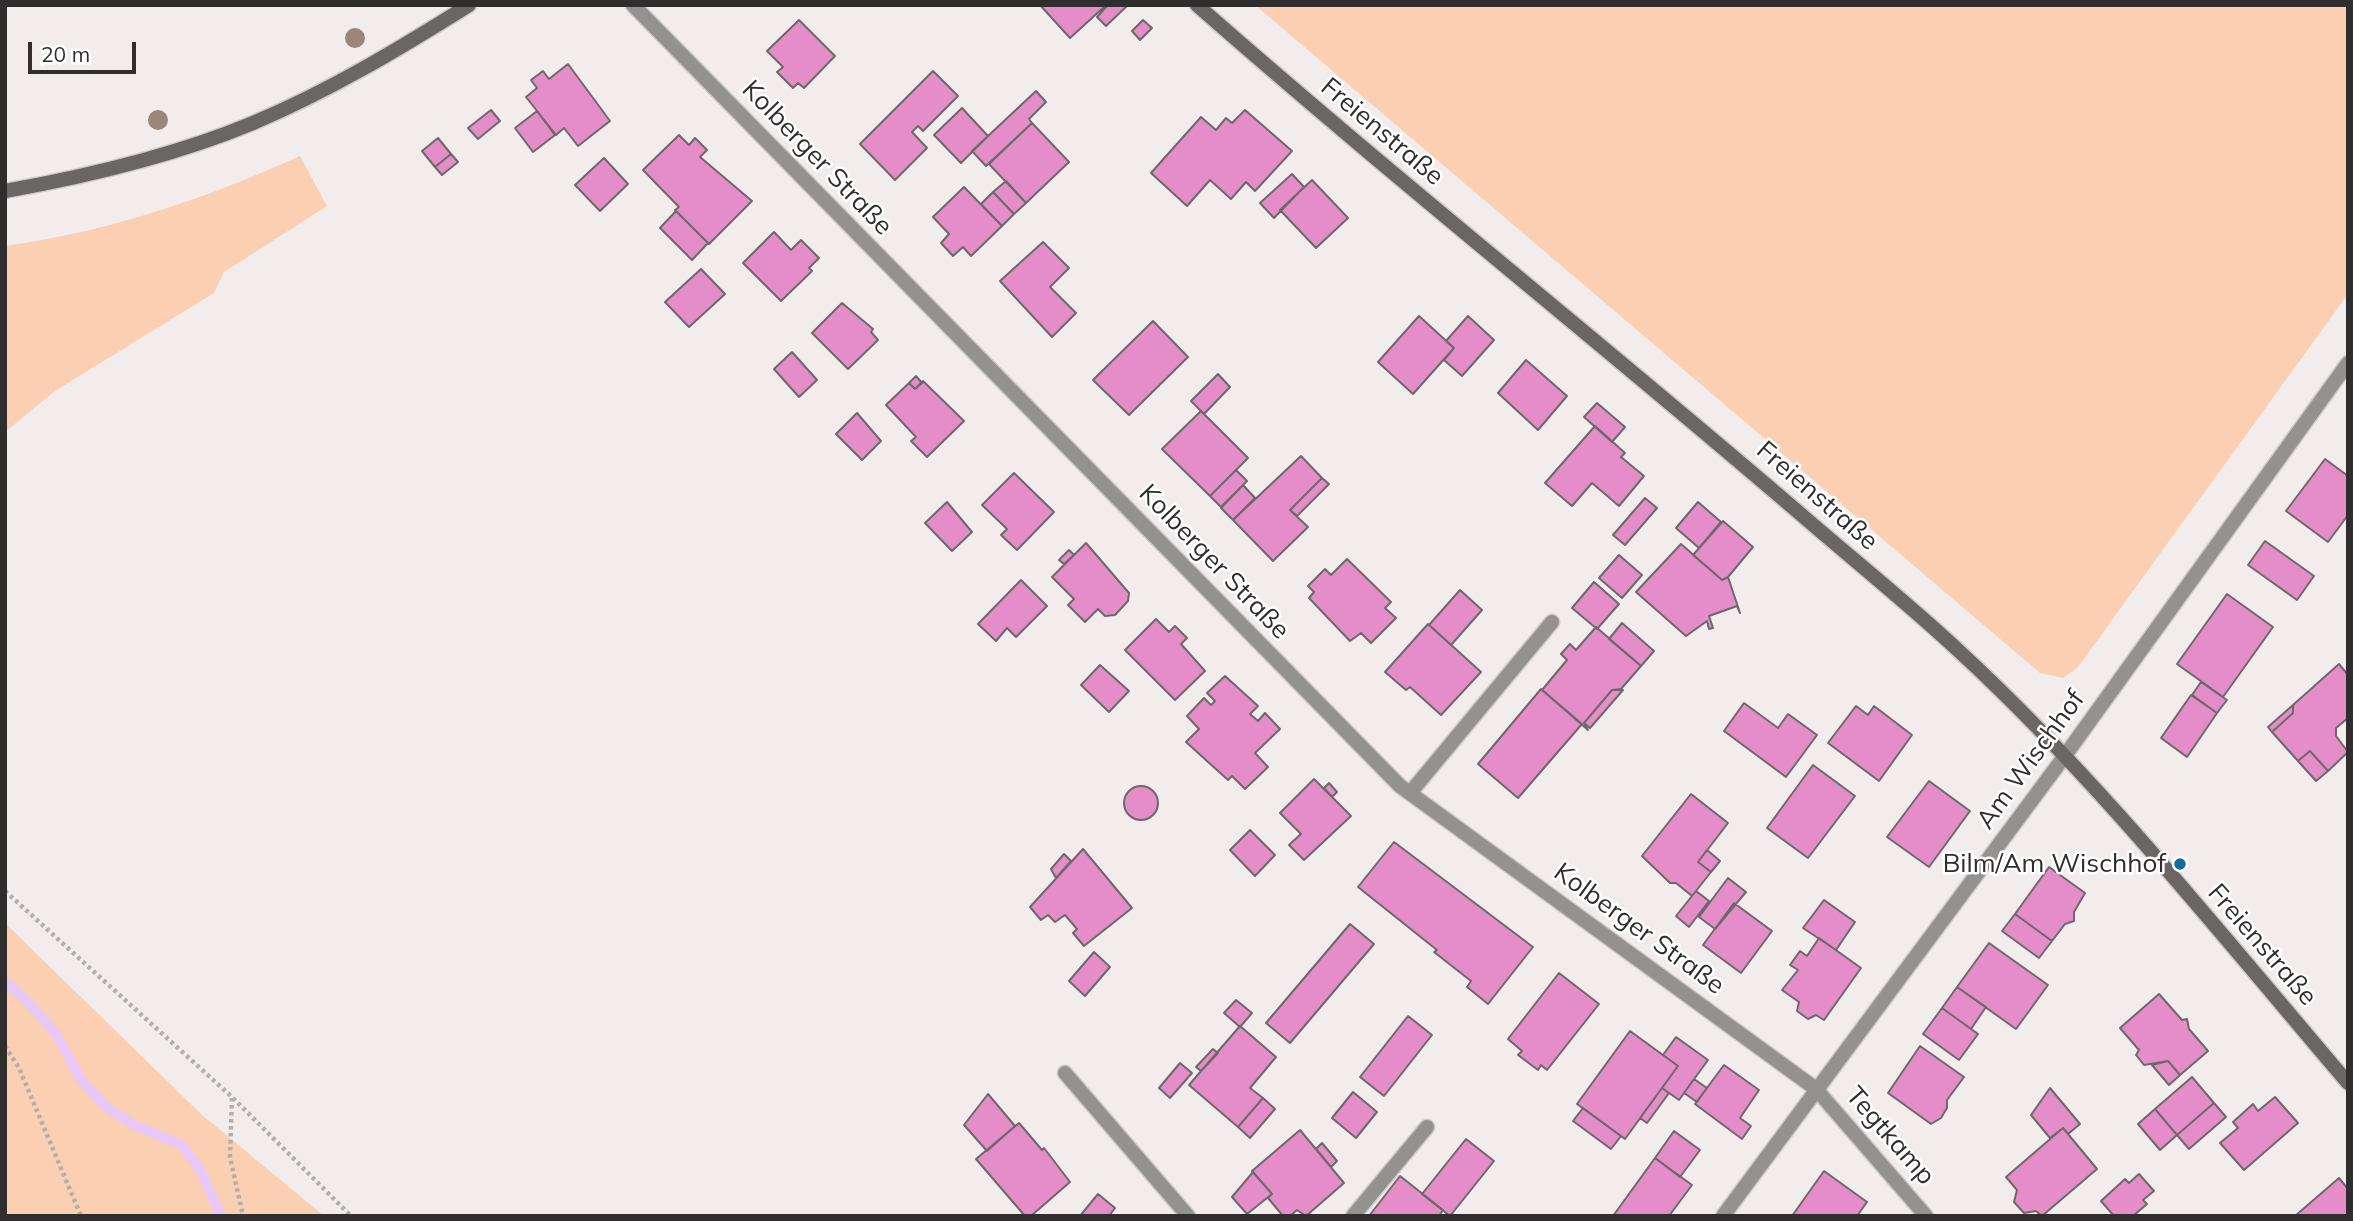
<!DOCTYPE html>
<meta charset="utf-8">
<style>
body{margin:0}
#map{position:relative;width:2353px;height:1221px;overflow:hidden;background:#f2eced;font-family:Mulish,sans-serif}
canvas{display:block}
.frame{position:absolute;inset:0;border:7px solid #2f2d2d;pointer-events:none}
.scale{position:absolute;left:28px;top:42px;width:108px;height:32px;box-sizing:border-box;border:4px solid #2f2d2d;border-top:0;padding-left:9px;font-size:21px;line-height:24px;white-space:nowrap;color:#2f2d2d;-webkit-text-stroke:5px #fff;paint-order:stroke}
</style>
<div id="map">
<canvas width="2353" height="1221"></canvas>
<div class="frame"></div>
<div class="scale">20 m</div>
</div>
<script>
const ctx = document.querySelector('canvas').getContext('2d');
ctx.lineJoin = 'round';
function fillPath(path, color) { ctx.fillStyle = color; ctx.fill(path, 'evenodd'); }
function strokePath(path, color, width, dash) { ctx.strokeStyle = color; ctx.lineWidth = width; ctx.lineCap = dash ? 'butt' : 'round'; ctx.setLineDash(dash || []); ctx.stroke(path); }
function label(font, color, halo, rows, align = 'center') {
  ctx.font = font + ' Mulish,sans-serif'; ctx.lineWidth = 5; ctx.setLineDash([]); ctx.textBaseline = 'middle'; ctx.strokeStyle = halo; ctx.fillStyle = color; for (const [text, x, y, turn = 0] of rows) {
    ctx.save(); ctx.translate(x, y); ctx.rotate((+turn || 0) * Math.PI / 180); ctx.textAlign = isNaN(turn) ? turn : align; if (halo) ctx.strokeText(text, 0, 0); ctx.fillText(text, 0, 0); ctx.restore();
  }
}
const green = new Path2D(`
 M1255,5H2348V294L2078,667L2063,678L2040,673Z
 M300,156L327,206L224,272L214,293L55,391L5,432V246C107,232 208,198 300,156Z
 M5,923L201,1114L324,1216H5Z`);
const stream = new Path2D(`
 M5,981L32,1006L57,1035L81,1080L108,1108L134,1125L182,1145L200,1169L221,1216`);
const building = new Path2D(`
 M1040,5H1102L1104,7L1070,38Z
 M1108,5H1128L1106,26L1097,17Z
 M799,20L835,56L804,88L798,83L793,88L777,72L783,67L767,51Z
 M1143,20L1152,28L1140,40L1132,31Z
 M568,64L610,121L578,146L564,128L556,135L526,97L537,88L531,80L543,71L549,79Z
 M933,71L958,96L923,131L918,126L912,132L927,148L895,180L860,144Z
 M1036,91L1046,102L1029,119L1032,123L986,166L972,151Z
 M962,108L988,136L961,163L934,135Z
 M491,110L500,121L478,139L468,128Z
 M1245,110L1292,151L1255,191L1246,182L1231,199L1210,180L1187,206L1151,173L1201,117L1216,130L1226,118L1232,123Z
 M537,111L555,135L533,152L515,128Z
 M1032,123L1069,162L1026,203L989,164Z
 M679,135L689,145L695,138L707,150L700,157L752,201L709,244L675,210L679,207L643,170Z
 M438,138L451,154L435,167L422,151Z
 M451,154L458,162L442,175L435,167Z
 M604,158L628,184L600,211L575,185Z
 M1292,174L1304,187L1274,218L1260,203Z
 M1312,180L1348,218L1316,248L1280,210Z
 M1006,181L1026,203L1014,214L993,192Z
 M964,187L1002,226L971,256L963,247L953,256L941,243L949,234L933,217Z
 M993,192L1014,214L1002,226L981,204Z
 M676,211L708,243L692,260L660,228Z
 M774,232L791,250L801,240L819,258L809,268L812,271L781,301L743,263Z
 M1043,242L1069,268L1050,287L1076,313L1052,337L1000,281Z
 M701,269L725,294L689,327L665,302Z
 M842,303L873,329L871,332L878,340L848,369L812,333Z
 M1419,316L1454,348L1413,394L1378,362Z
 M1468,316L1494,340L1462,376L1444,360L1454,348L1446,341Z
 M1153,321L1188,357L1129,415L1093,380Z
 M792,352L817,380L799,397L774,369Z
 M1526,360L1567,396L1538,430L1498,393Z
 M1218,374L1230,387L1204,414L1191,401Z
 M916,376L922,383L915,389L909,383Z
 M923,381L964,421L927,457L911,441L916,437L886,405L909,383L915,389Z
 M1597,403L1625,427L1612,442L1584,417Z
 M1201,411L1248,458L1210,496L1162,449Z
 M857,413L881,441L862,460L836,434Z
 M1595,426L1625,453L1621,457L1644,476L1619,506L1592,483L1572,506L1545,483Z
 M1301,456L1322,478L1290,510L1308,527L1273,561L1233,520Z
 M2325,459L2348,476V515L2328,542L2286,511Z
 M1236,470L1247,481L1221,507L1210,496Z
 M1014,473L1054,512L1017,550L1001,535L1007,529L982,505Z
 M1322,478L1329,484L1297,516L1290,510Z
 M1243,485L1255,498L1233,520L1221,508Z
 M1645,498L1657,508L1625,545L1613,535Z
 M947,502L972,532L952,551L925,523Z
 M1698,502L1721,522L1699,548L1676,528Z
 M1723,521L1753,547L1728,577L1722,580L1693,555Z
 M2265,541L2314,576L2297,600L2248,565Z
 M1086,543L1129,593L1128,601L1115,615L1105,616L1098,609L1085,622L1068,605L1074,599L1052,577Z
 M1681,544L1722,580L1728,577L1740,613L1737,606L1709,616L1713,628L1709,629L1707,621L1686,636L1636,592Z
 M1069,550L1074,555L1064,564L1059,560Z
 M1619,555L1642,575L1622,598L1599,578Z
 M1347,559L1391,602L1385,608L1396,618L1371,643L1361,633L1350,641L1309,598L1314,592L1308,586L1325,569L1331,575Z
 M1021,580L1047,606L1016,637L1007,628L996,641L978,624Z
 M1594,582L1619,604L1597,629L1572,608Z
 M1460,590L1482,610L1451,645L1429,625Z
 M2227,594L2273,627L2223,697L2177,664Z
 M1156,619L1169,632L1175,626L1187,638L1181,644L1205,671L1175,700L1125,650Z
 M1622,623L1654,651L1641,666L1609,639Z
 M1428,624L1481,672L1441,715L1410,687L1406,690L1385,672Z
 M1596,627L1641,666L1621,689L1612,690L1584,723L1588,730L1542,690L1567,660L1561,654L1570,644L1576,650Z
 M2339,664L2348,675V718L2336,728V736L2348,752L2328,771L2310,751L2298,761L2272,732L2293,713V705Z
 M1100,665L1129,691L1109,712L1081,685Z
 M1225,676L1258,706L1250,714L1258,721L1265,713L1280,729L1255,753L1268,767L1245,789L1232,776L1228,780L1186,742L1199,729L1187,716L1204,698L1211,705L1215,701L1207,693Z
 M2201,682L2227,700L2217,713L2192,695Z
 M1541,689L1582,724L1518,798L1478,764Z
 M1612,690H1623L1590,728L1584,723Z
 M2191,695L2217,713L2187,757L2161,738Z
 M1744,703L1778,728L1788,714L1817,735L1786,777L1724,731Z
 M2293,705V713L2272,732L2268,727Z
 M1856,706L1868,715L1874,706L1912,735L1879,781L1828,743Z
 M2310,751L2328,771L2316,781L2298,761Z
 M1813,765L1855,796L1808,858L1767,828Z
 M1314,779L1351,816L1304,860L1289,845L1301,834L1280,813Z
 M1929,781L1970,811L1929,867L1887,837Z
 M1329,783L1337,792L1332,797L1324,788Z
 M1124 803a17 17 0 1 1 34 0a17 17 0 1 1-34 0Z
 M1691,794L1728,823L1698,862L1711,872L1692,896L1676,883H1670L1642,856Z
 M1250,830L1275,855L1255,876L1230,850Z
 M1394,842L1533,947L1488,1004L1467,987L1471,981L1434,952L1437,950L1358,887Z
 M1083,849L1132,908L1084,946L1073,933L1077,929L1065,915L1055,922L1048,915L1041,920L1030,907Z
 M1707,850L1720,861L1711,872L1698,862Z
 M1064,854L1071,861L1056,878L1051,869Z
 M2049,867L2085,893L2074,912V921L2065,924L2052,941L2015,914Z
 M1728,878L1746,892L1715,929L1699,917Z
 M1696,891L1709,901L1689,927L1676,916Z
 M1824,900L1855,922L1836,950L1803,928Z
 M1734,903L1772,931L1741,973L1703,945Z
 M2015,914L2052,941L2039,958L2002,931Z
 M1350,924L1374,944L1290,1043L1266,1023Z
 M1819,938L1861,968L1824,1020L1816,1015L1808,1019L1797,1011L1799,1002L1782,990L1798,970L1790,965L1800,951L1807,956Z
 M1989,943L2048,985L2016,1029L1957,987Z
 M1094,952L1110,967L1085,996L1069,981Z
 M1559,973L1599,1004L1547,1070L1541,1065L1538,1070L1518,1055L1522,1051L1508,1039Z
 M1957,987L1986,1007L1971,1029L1942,1008Z
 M2159,994L2182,1020L2187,1019L2189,1029L2208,1051L2180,1075L2168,1061L2144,1065L2136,1055L2139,1050L2120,1028Z
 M1236,1000L1252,1013L1240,1027L1224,1013Z
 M1942,1008L1978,1034L1959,1060L1923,1034Z
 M1408,1016L1432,1035L1384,1096L1360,1077Z
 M1240,1026L1276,1057L1250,1088L1263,1098L1238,1127L1189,1085Z
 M1630,1031L1678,1066L1625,1139L1577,1104Z
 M1676,1037L1708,1060L1679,1100L1662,1088L1678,1066L1663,1055Z
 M1920,1046L1964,1077L1947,1100V1108L1941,1118L1931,1124L1888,1093Z
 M1213,1049L1218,1053L1201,1071L1196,1067Z
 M2168,1061L2180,1075L2169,1085L2152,1065Z
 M1180,1063L1192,1073L1170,1098L1159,1088Z
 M1724,1065L1759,1090L1740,1118L1751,1126L1742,1139L1695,1104Z
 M2192,1077L2214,1103L2177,1135L2155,1109Z
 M1694,1079L1707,1088L1697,1102L1684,1093Z
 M1662,1088L1669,1093L1647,1123L1640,1118Z
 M2050,1088L2080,1124L2068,1134L2063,1128L2050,1138L2031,1115Z
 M1353,1092L1377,1112L1356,1138L1332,1118Z
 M988,1094L1015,1126L987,1151L964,1125Z
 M2275,1097L2298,1123L2244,1170L2220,1143L2238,1128L2233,1122L2253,1104L2258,1111Z
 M1263,1098L1275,1109L1250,1138L1238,1127Z
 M2214,1103L2226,1117L2189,1149L2177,1135Z
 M1583,1108L1621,1136L1611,1149L1573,1121Z
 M2155,1109L2177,1135L2160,1150L2138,1124Z
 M1019,1123L1042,1150L1044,1148L1070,1182L1031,1216H1025L976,1159Z
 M2063,1128L2097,1169L2042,1216L2036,1211L2024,1213L2014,1202L2017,1190L2006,1177Z
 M1300,1130L1344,1183L1306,1216L1297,1210L1290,1216H1283L1268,1198L1272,1194L1252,1171Z
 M1674,1131L1700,1150L1680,1177L1655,1158Z
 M1466,1139L1494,1161L1450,1216L1422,1194Z
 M1322,1143L1337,1161L1331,1167L1316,1149Z
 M1655,1158L1692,1185L1669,1216H1613Z
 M1824,1171L1867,1202L1857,1216H1792Z
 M1253,1172L1272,1194L1247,1214L1232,1197Z
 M2139,1174L2154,1191L2143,1200L2147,1204L2133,1216H2114L2101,1201L2125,1179L2129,1183Z
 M1400,1176L1443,1210L1439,1216H1369Z
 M2339,1178L2348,1189V1216H2295Z
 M1098,1194L1115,1208L1109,1216H1080Z`);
const path = new Path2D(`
 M5,891L232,1097L351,1216
 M5,1046L19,1068L81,1216
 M232,1098L230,1157L243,1216`);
const lane = new Path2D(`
 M1410,793L1552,622
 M1353,1216L1427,1127`);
const street = new Path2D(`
 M633,5L1400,786L1816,1089L1926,1216
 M1065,1073L1188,1216
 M1723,1216L2064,757L2348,363`);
const secondary = new Path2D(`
 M1197,5C1396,180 1603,344 1804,517C1856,562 1910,605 1960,652C2099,780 2225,939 2348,1083
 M5,191C89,176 174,156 253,123C329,91 399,49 469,5`);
const trees = [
 [355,38],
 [158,120]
];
const markers = [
 [2180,864,7,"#156c9c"]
];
const streetNames = [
 ["Freienstraße",1382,132,40],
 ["Kolberger Straße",817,158,46],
 ["Freienstraße",1817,496,41],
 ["Kolberger Straße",1214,562,46],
 ["Am Wischhof",2031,760,-54],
 ["Kolberger Straße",1639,929,36],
 ["Freienstraße",2262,945,49],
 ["Tegtkamp",1890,1136,49]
];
const poiNames = [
 ["Bilm/Am Wischhof",2166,864]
];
fillPath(green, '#fbcfb2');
strokePath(stream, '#e9c7f9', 10);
fillPath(building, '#e58dc8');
strokePath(building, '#6d696b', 2);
strokePath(lane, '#cfcaca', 17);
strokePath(street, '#cfcaca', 17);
strokePath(secondary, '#cfcaca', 17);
strokePath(path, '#b2aeae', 4.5, [3.5, 3.5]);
strokePath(lane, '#949191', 14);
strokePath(street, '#949191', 14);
strokePath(secondary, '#696665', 14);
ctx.fillStyle = '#9b8678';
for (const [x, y] of trees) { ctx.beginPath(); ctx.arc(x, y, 10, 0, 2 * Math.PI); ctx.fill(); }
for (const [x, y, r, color] of markers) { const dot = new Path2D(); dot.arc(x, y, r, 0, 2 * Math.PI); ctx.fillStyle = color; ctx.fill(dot); strokePath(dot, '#fff', 2.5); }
label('26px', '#2f2d2d', '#fff', streetNames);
label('26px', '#2f2d2d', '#fff', poiNames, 'right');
</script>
